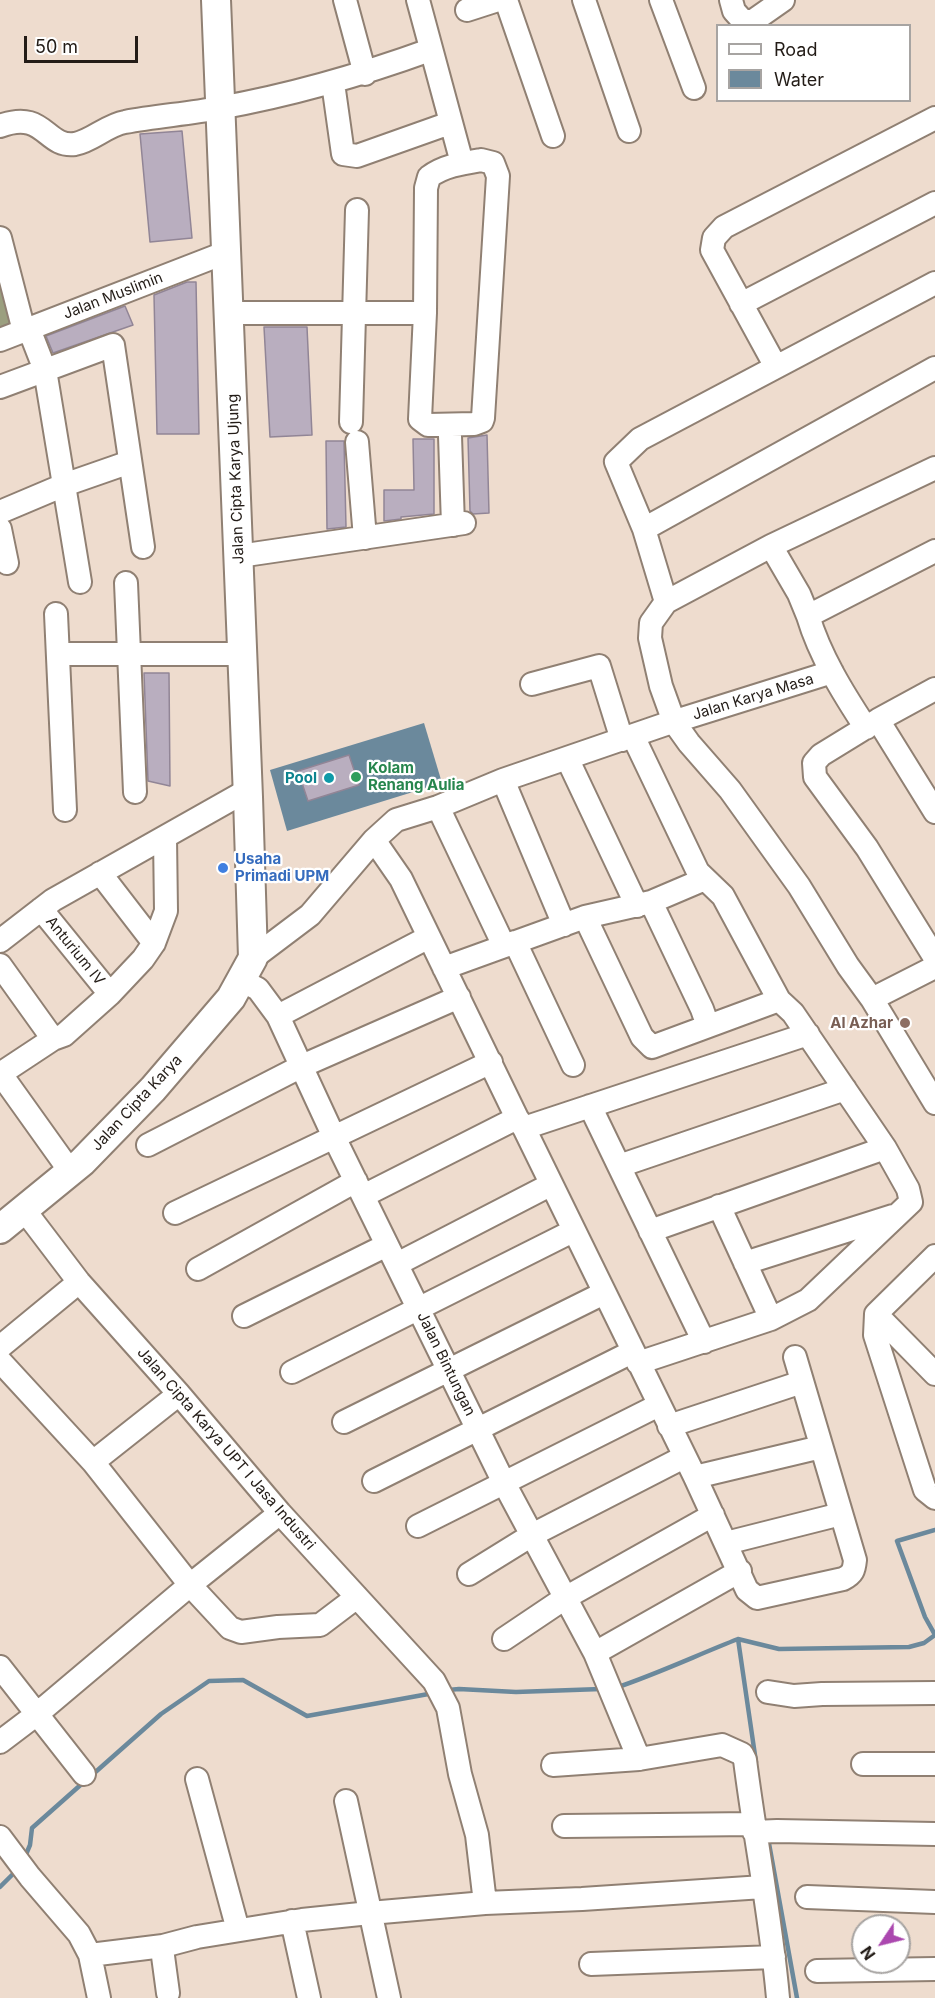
<!DOCTYPE html>
<style>
body{margin:0}
#map{position:relative;width:935px;height:1998px;overflow:hidden;background:#eedcce;font-family:Inter,sans-serif}
canvas{display:block}
.legend{position:absolute;left:716px;top:24px;width:195px;height:78px;box-sizing:border-box;background:#fff;border:2px solid #a7a4a2;margin:0;padding:8px 10px;list-style:none;font-size:18px;color:#231c17}
.legend li{display:flex;align-items:center;gap:12px;height:30px}
.legend b{width:30px;border:2px solid #a7a4a2}
.north{position:absolute;left:851px;top:1914px;width:60px;height:60px;box-sizing:border-box;background:#fff;border:2px solid #a7a4a2;border-radius:50%;rotate:235deg;font-size:16px;font-weight:700;line-height:24px;text-align:center;color:#231c17}
.north::after{content:'';display:block;margin:auto;width:21px;height:27px;background:#ab48af;clip-path:polygon(50% 0,100% 100%,50% 72%,0 100%)}
.scale{position:absolute;left:24px;top:36px;width:114px;height:27px;box-sizing:border-box;border:3px solid #231c17;border-top:0;padding-left:8px;font-size:18px;line-height:21px;white-space:nowrap;color:#231c17;-webkit-text-stroke:4px #fff;paint-order:stroke}
</style>
<div id="map">
<canvas width="935" height="1998"></canvas>
<ul class="legend">
<li><b style="height:8px;background:#fff"></b>Road</li>
<li><b style="height:16px;background:#6b899c"></b>Water</li>
</ul>
<div class="north">N</div>
<div class="scale">50 m</div>
</div>
<script>
const ctx = document.querySelector('canvas').getContext('2d');
ctx.lineJoin = 'round';
function fillPath(path, color) { ctx.fillStyle = color; ctx.fill(path, 'evenodd'); }
function strokePath(path, color, width, dash) { ctx.strokeStyle = color; ctx.lineWidth = width; ctx.lineCap = dash ? 'butt' : 'round'; ctx.setLineDash(dash || []); ctx.stroke(path); }
function label(font, color, halo, rows, align = 'center') {
  ctx.font = font + ' Inter,sans-serif'; ctx.lineWidth = 4.5; ctx.setLineDash([]); ctx.textBaseline = 'middle'; ctx.strokeStyle = halo; ctx.fillStyle = color; for (const [text, x, y, turn = 0] of rows) {
    ctx.save(); ctx.translate(x, y); ctx.rotate((+turn || 0) * Math.PI / 180); ctx.textAlign = isNaN(turn) ? turn : align; if (halo) ctx.strokeText(text, 0, 0); ctx.fillText(text, 0, 0); ctx.restore();
  }
}
const forest = new Path2D(`
 M0,288L15,328L0,333Z`);
const water = new Path2D(`
 M424,723L442,783L287,831L270,770Z`);
const stream = new Path2D(`
 M615,1688C657,1674 697,1655 738,1639
 M448,1690L459,1689L516,1692L601,1689
 M756,1762L738,1639L779,1649L909,1647L924,1643L935,1635L925,1617L897,1541L935,1530
 M91,1776L161,1714L209,1681L243,1680L307,1716L434,1693
 M768,1838L797,1998
 M24,1859L30,1845L32,1828L85,1781
 M0,1887L16,1871`);
const building = new Path2D(`
 M182,131L192,238L150,242L140,134Z
 M187,282H196L199,434H157L154,295Z
 M125,306L133,325L53,353L46,336Z
 M264,327H307L312,435L270,437Z
 M487,435L489,513L473,514L470,511L468,438Z
 M413,439H434V514L401,517V519L384,521V490H414Z
 M326,441H344L346,527L327,529Z
 M144,673H169L170,786L148,781Z
 M349,755L359,785L308,801L298,771Z`);
const minor = new Path2D(`
 M345,0L365,74
 M418,0L462,163
 M506,0L553,136
 M584,0L629,131
 M661,0L694,88
 M731,0L734,11L743,21H753L783,0
 M467,10L498,0
 M333,83L343,154L357,156L450,123
 M0,126C45,109 45,148 75,144C92,141 107,125 125,122C156,116 188,114 219,108C292,95 361,75 430,50
 M481,160L493,163L498,176L483,418L482,421L474,424L428,425L420,419L425,313L426,188L429,177C443,166 463,163 481,160Z
 M0,238L24,331
 M741,304L935,203
 M229,313H425
 M29,329L45,370L80,582
 M0,340L227,252
 M776,367L712,250L714,238L724,227L935,118
 M0,387L113,345L143,547
 M351,422L357,210
 M450,436L453,525
 M357,442L365,538
 M935,468L771,546L666,602L651,623L650,638L661,686L674,722L689,743L730,790L799,886L848,966L872,999L935,1103
 M0,512L64,485L130,462
 M0,529L7,563
 M644,529L935,368
 M771,546L799,594L808,616L935,551
 M239,556L464,523
 M126,583L135,792
 M666,602L644,529L616,462L640,439L935,283
 M56,614L65,810
 M808,616C820,656 843,693 866,728
 M58,654H243
 M532,684L599,666L622,740
 M935,689L878,720L821,755L814,763L815,777L867,848L935,958
 M878,720L935,812
 M633,736L698,872L723,896L779,1000L793,1013L885,1148L908,1189L911,1202L808,1300L771,1319L638,1363
 M567,758L637,906
 M503,780L564,925
 M438,807L504,946
 M374,840L401,879L517,1118L524,1128L695,1477L747,1590L757,1598L843,1579C853,1574 854,1570 855,1560L795,1357
 M100,873L154,943
 M651,902L702,1009L708,1026
 M41,909L110,994
 M585,917L642,1037L652,1047L779,1000
 M0,941L53,900L239,795
 M515,942L573,1065
 M253,958L310,915L374,840L396,820L438,807L503,780L666,724L832,672
 M0,965L53,1039
 M444,968L585,917L651,902L705,879
 M241,980L258,989L278,1016L334,1137L504,1483L595,1653L639,1759
 M872,999L935,967
 M278,1016L429,937
 M0,1073L70,1171
 M0,1074L53,1039L64,1035L110,994L143,959L154,943L166,911L165,837
 M590,1106L704,1342
 M524,1128L808,1034
 M148,1145L302,1066L459,997
 M619,1166L845,1089
 M363,1196L517,1118
 M719,1206L771,1319
 M25,1211L79,1282L179,1394L280,1513L434,1681L448,1708L460,1774L477,1835L485,1903
 M175,1213L491,1062
 M650,1231L885,1148
 M935,1256L876,1314L875,1335L925,1490L935,1498
 M745,1263L893,1216
 M397,1264L550,1185
 M198,1269L356,1181
 M876,1314L935,1374
 M244,1316L387,1245
 M0,1347L79,1282
 M0,1361L93,1462L190,1585L230,1628L241,1632L278,1627L320,1625L357,1597
 M292,1372L573,1231
 M344,1422L604,1293
 M669,1426L802,1382
 M93,1462L179,1394
 M695,1477L821,1447
 M374,1481L632,1352
 M418,1526L659,1405
 M726,1543L841,1514
 M469,1574L532,1535L684,1457
 M504,1639L565,1598L713,1515
 M595,1653L740,1571
 M0,1667L84,1774
 M768,1692L794,1696L822,1694L935,1693
 M0,1742L37,1714L190,1585L280,1513
 M863,1764H935
 M553,1765L639,1759L722,1745L742,1754L745,1760C755,1839 771,1918 778,1998
 M197,1779L238,1930
 M346,1801L389,1998
 M564,1826L753,1824
 M754,1832L777,1831L935,1834
 M0,1837L30,1877L79,1934L90,1955L99,1998
 M807,1897L935,1902
 M292,1921L309,1998
 M90,1955L163,1946
 M591,1964L774,1957
 M817,1971L935,1969
 M168,1993L163,1956V1946L197,1937L302,1920L370,1913L485,1903L582,1899L763,1887`);
const major = new Path2D(`
 M0,1229L82,1162L153,1089L231,998L253,958L248,797L216,0`);
const markers = [
 [356,777,6,"#2e9e5b"],
 [329,778,6,"#0f9aa8"],
 [223,868,6,"#3f7fe0"],
 [905,1023,6,"#8d6e63"]
];
const streetNames = [
 ["Jalan Muslimin",113,296,-21],
 ["Jalan Cipta Karya Ujung",236,479,-92],
 ["Jalan Karya Masa",753,697,-17],
 ["Anturium IV",75,951,51],
 ["Jalan Cipta Karya",137,1103,-47],
 ["Jalan Bintungan",446,1364,64],
 ["Jalan Cipta Karya UPT I Jasa Industri",226,1449,49]
];
const leisureNames = [
 ["Kolam",368,768],
 ["Renang Aulia",368,785]
];
const cultureNames = [
 ["Pool",317,778]
];
const shopNames = [
 ["Usaha",235,859],
 ["Primadi UPM",235,876]
];
const educationNames = [
 ["Al Azhar",893,1023]
];
fillPath(forest, '#9b9f7f');
fillPath(water, '#6b899c');
strokePath(stream, '#6b899c', 4.5);
fillPath(building, '#b9aebf');
strokePath(building, '#918596', 1.5);
strokePath(minor, '#908073', 26);
strokePath(major, '#908073', 32);
strokePath(minor, '#fff', 22);
strokePath(major, '#fff', 28);
for (const [x, y, r, color] of markers) { const dot = new Path2D(); dot.arc(x, y, r, 0, 2 * Math.PI); ctx.fillStyle = color; ctx.fill(dot); strokePath(dot, '#fff', 2); }
label('15px', '#231c17', '#fff', streetNames);
label('bold 15px', '#27864d', '#fff', leisureNames, 'left');
label('bold 15px', '#0d838f', '#fff', cultureNames, 'right');
label('bold 15px', '#366cbe', '#fff', shopNames, 'left');
label('bold 15px', '#785e54', '#fff', educationNames, 'right');
</script>
